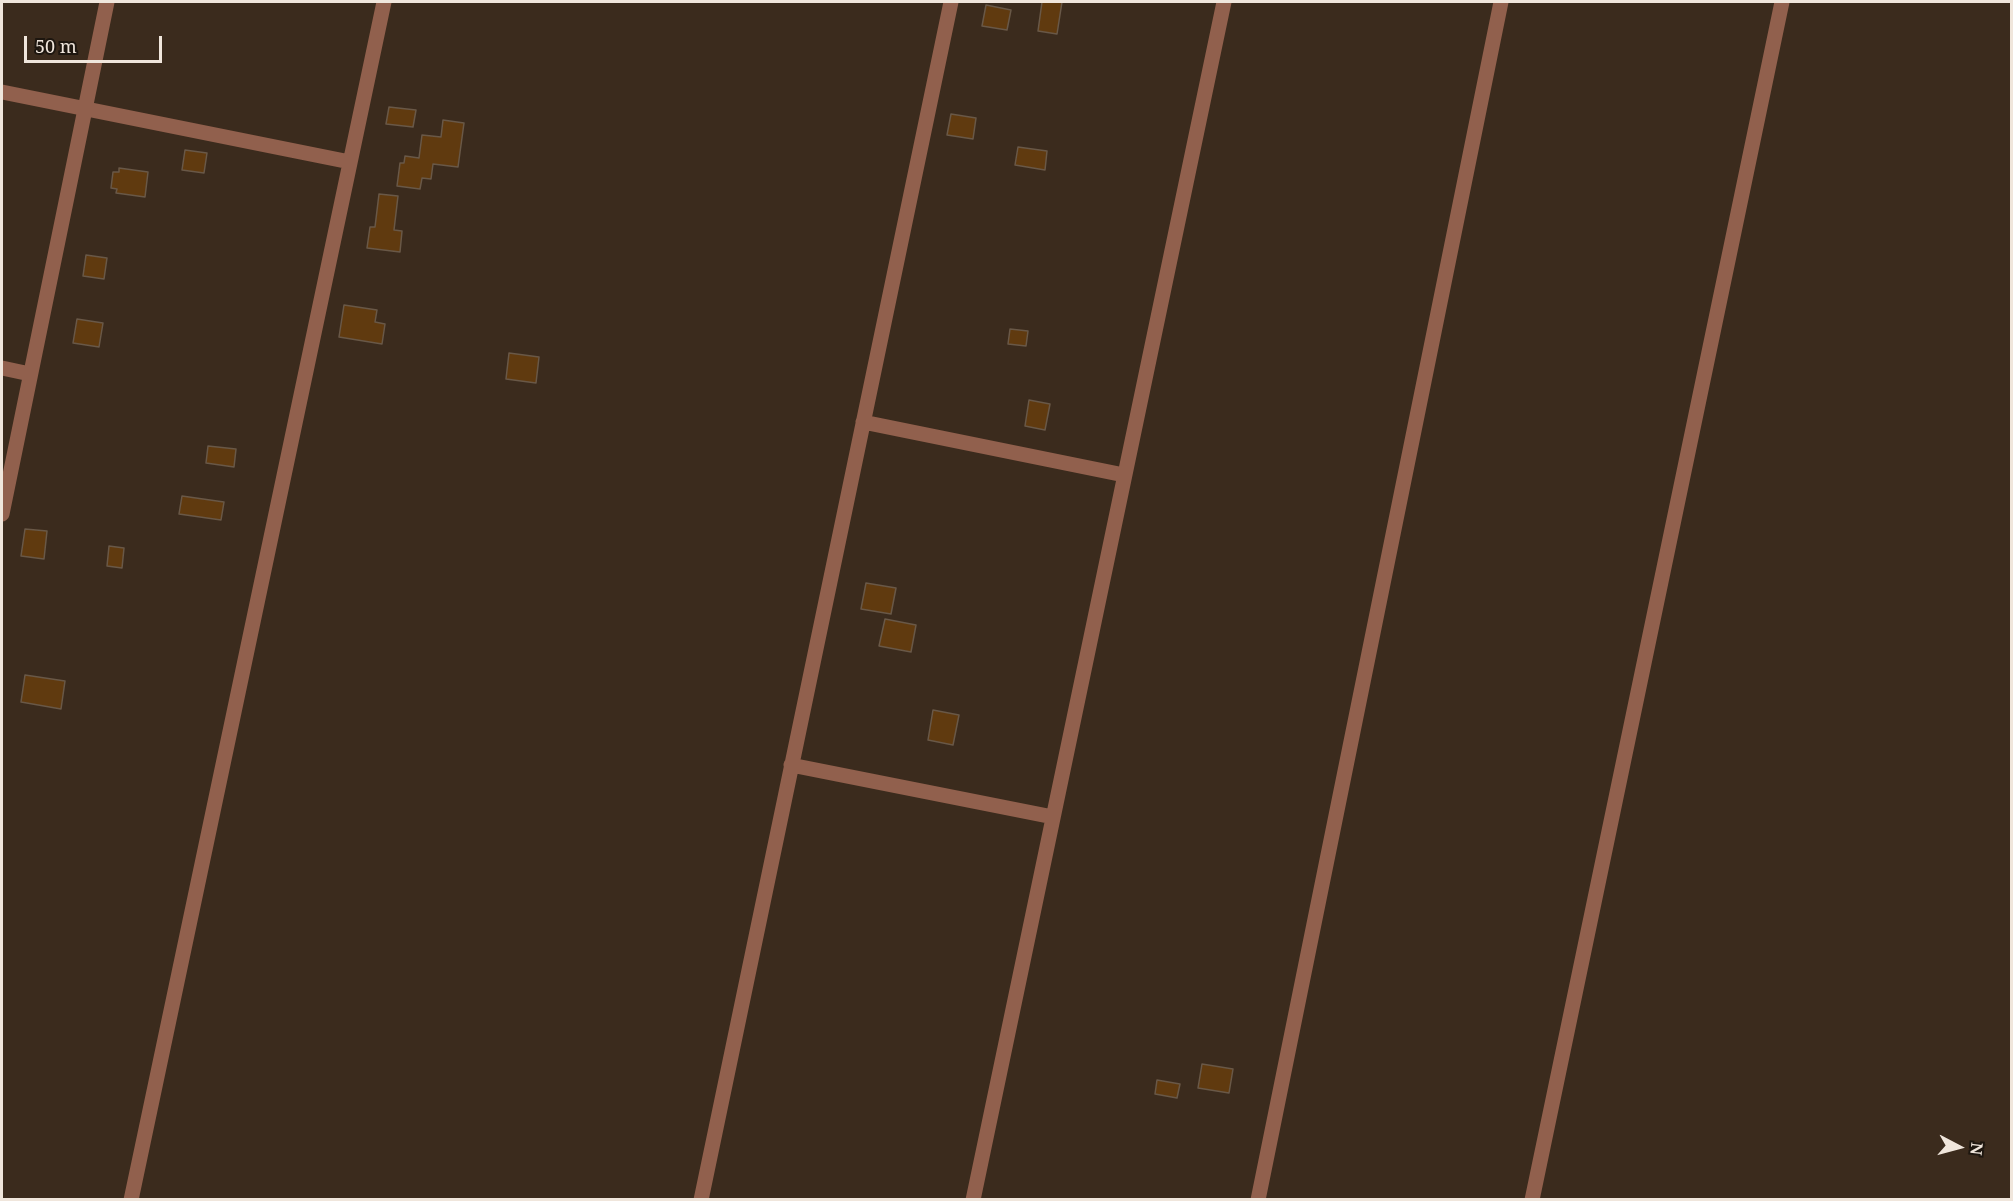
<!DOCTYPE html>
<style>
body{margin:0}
#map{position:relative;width:2013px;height:1201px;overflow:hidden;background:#3b2b1d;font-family:"Noto Serif",serif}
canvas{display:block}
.frame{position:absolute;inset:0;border:3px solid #f0e6dc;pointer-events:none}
.north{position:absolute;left:1929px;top:1117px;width:60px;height:60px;-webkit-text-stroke:4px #1d160f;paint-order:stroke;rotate:96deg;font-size:16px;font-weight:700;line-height:24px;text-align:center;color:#f0e6dc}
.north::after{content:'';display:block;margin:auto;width:21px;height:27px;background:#f0e6dc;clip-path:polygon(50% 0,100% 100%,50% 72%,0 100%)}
.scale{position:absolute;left:24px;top:36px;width:138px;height:27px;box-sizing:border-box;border:3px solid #f0e6dc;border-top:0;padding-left:8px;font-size:18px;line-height:21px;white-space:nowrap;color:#f0e6dc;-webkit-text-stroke:4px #1d160f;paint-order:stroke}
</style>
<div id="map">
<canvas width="2013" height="1201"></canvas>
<div class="frame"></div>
<div class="north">N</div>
<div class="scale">50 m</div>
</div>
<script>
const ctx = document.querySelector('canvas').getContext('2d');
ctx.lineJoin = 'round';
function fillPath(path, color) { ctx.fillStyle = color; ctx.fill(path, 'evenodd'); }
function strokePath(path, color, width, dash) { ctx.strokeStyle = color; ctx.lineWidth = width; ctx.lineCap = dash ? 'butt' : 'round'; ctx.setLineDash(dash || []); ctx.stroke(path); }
const building = new Path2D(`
 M1042,2H1062L1057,34L1038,31Z
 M986,5L1011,10L1007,30L982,26Z
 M389,107L416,110L413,127L386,124Z
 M951,114L976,118L973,139L947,135Z
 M443,120L464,123L458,167L433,164L431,179L422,178L420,189L397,186L400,163H404L405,156L419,158L422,135L441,137Z
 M1018,147L1047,151L1045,170L1015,165Z
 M185,150L207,153L204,173L182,170Z
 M119,168L148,172L145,197L116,193L117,189L111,188L113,172H119Z
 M379,194L398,196L394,230L402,231L400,252L367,248L370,227H375Z
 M86,255L107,258L104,279L83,276Z
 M344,305L377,310L375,322L385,324L382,344L339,337Z
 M77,319L103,323L99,347L73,343Z
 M1010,329L1028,331L1026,346L1008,344Z
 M509,353L539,357L536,383L506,379Z
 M1029,400L1050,404L1045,430L1025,426Z
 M208,446L236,449L234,467L206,463Z
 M182,496L224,502L221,520L179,514Z
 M25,529L47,531L44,559L21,556Z
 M109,546L124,548L122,568L107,566Z
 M866,583L896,588L891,614L861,609Z
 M885,619L916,625L911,652L879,646Z
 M25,675L65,681L61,709L21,702Z
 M933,710L959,715L953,745L928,740Z
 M1202,1064L1233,1069L1229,1093L1198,1088Z
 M1157,1080L1180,1084L1177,1098L1155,1094Z`);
const minor = new Path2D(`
 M2,92L350,162
 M2,368L30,374
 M863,422L1124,475
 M2,514L107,2
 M791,765L1053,817
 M131,1200L384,2
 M701,1200L951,2
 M973,1200L1224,2
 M1258,1200L1501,2
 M1532,1200L1782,2`);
fillPath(building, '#603a0f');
strokePath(building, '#695847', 1.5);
strokePath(minor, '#91604d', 15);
</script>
